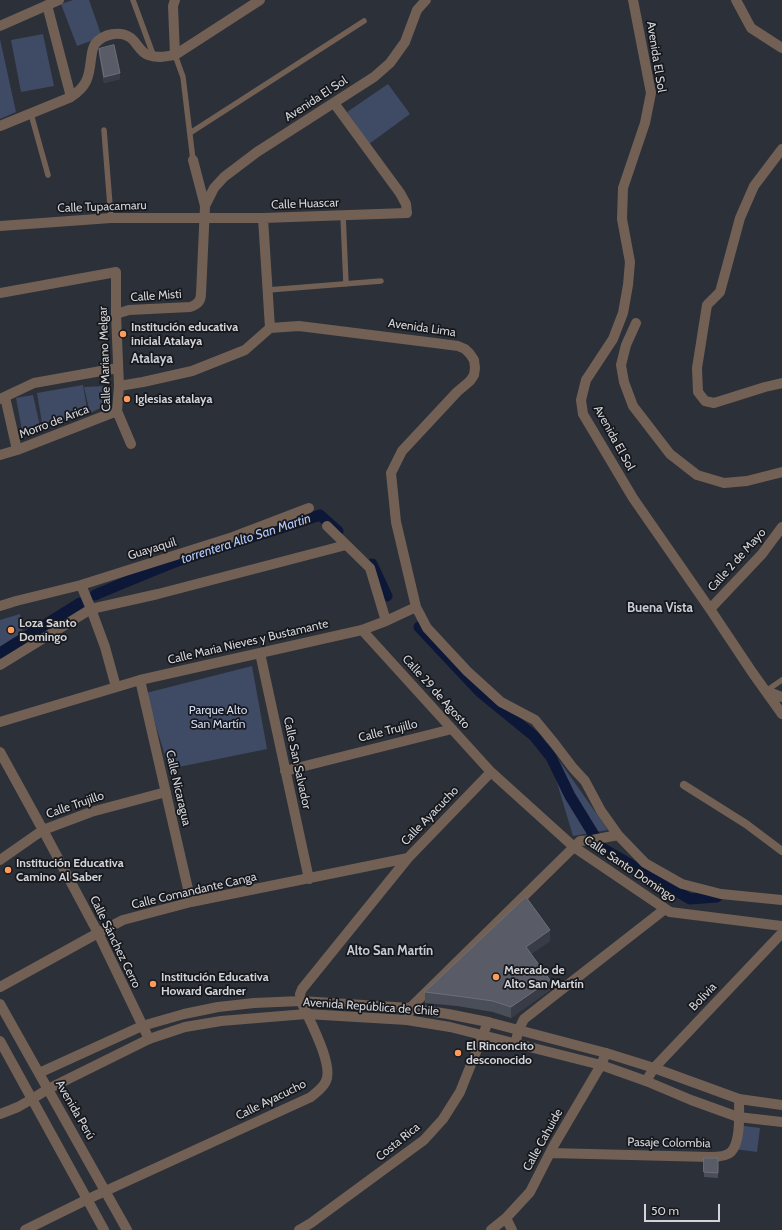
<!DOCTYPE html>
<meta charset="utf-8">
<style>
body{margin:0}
#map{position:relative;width:782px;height:1230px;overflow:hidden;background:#2c3039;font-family:Cabin,sans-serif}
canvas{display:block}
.scale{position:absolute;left:644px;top:1204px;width:76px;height:18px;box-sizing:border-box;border:2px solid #d2d4da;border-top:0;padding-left:5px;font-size:12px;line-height:14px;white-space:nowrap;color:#d2d4da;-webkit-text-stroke:3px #16181c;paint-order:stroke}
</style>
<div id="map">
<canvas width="782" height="1230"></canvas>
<div class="scale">50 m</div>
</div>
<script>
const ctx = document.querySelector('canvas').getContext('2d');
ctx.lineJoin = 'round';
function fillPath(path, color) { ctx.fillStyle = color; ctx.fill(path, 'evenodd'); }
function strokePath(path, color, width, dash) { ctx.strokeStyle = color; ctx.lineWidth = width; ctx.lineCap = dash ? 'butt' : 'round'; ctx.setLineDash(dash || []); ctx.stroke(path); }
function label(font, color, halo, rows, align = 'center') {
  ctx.font = font + ' Cabin,sans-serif'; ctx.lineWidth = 3.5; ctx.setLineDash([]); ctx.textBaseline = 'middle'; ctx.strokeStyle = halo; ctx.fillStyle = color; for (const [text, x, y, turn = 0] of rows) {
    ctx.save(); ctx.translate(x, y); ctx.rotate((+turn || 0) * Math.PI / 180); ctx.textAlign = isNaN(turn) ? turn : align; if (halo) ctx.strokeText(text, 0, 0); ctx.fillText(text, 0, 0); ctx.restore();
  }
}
const green = new Path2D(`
 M73,0H89L102,37L77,46L61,4Z
 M43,34L54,86L21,92L11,40Z
 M0,39L16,112L0,119Z
 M388,84L410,114L369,144L347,112Z
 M83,385L88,415L42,423L37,393Z
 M106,386L109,404L90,413L84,387Z
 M33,395L40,426L22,430L16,398Z
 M20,614L24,641L0,649V620Z
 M252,666L267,749L169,769L146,693Z
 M544,739L608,830L573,836Z
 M737,1125L760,1128L757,1152L734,1149Z`);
const canal = new Path2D(`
 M372,564L387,596
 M95,595C124,583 153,570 183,559C228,544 274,531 320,515L338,531
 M419,627L480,692L534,736L551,757L570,796L602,848L690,899L717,897
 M0,653L80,603`);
const service = new Path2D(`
 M133,0L154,57
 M175,55L183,77L193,160
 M31,114L48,175
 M104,130L111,218
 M190,133L364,21
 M343,215L346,284
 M268,290L381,281
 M766,691L782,680`);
const pedestrian = new Path2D(`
 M684,785L746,824L782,851`);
const minor = new Path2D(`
 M175,0L173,6L175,55
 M633,0L651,93L645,123L623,188L622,219L630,262L628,285L623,313L613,339L586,380L581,400L583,414L633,498L710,609L752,672L782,714
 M736,0L751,28L782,48
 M47,5L71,97
 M0,26L59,0
 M0,126L71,97C87,86 89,78 91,59C92,53 92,49 95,44C103,34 120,30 131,38C138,44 140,52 148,55C157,59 166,56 175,55L260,0
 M782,149L754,186L740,218L720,292L707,305L697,368L698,392L705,401L714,403L765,387L782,383
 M205,206L214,188L224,177L257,152L374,77L390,63L405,42L417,10L426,0
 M263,218L270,328
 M0,226L111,218H263L407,213L406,204L400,193L334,103
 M0,293L116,272V314L119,386L117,411L131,444
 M116,314L129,310L190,307C197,305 201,301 201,294L205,206L193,160
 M636,323L626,345L621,365L624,382L633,406L670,454L697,475L724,483L747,481L782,472
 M119,386L143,382L192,371L245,350L270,328L299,326L435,343L458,346L465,349L470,354L474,360L475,368L474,375L470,381L457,392L402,451L391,473L396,522L416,607L427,628L467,671L501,702L535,720L554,743L573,768L585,781L601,811L618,835L645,863L682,884L721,894L782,900
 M5,397L17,450
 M0,399L34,383L118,368
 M0,455L17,450L117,411
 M327,526L370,568L386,621
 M81,585L91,609L105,647L116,687
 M0,606L16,601L81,585L233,537L309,508
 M710,609L762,554L782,527
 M362,630L491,772L574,847L670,912L782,926
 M260,653L309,879
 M0,665L91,609L158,594L346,545
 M140,680L191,902
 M766,691L782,697
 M0,722L140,680L362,630L386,621L416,607
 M0,752L43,830L98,933L149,1039
 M285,771L452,729
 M0,860L43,830L91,812L166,792
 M0,987L98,933L123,920L191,902L408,858
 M407,1020L410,1008L580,841L592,840L618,835
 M515,1044L519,1029L524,1019L665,909
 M646,1081L654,1068L782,933
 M0,1114L18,1107L32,1099
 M550,1153L710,1157C716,1157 726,1157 731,1152C741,1142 739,1113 739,1099
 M506,1218L512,1230
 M25,1230L88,1199L311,1097C317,1092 323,1088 326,1081C334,1064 308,1018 301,1001L300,994L302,989L408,858L491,772
 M299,1230L311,1223L424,1140L443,1119L460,1092L488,1022
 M491,1230L506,1218L530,1192L554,1145L601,1065L606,1053`);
const tertiary = new Path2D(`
 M0,1004L127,1230
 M0,1041L104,1230
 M39,1073L142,1026L184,1014L218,1007L254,1003L301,1001L410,1008L448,1014L488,1022L606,1053L654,1068L739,1099L782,1105
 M32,1099L48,1089L149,1039L185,1027L221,1021L306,1014L407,1020L450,1027L601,1065L646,1081L691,1100L738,1117L782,1122`);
const wall = new Path2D(`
 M99,49L120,79L104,83L99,54Z
 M550,941L531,954L550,990L511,1018L493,1012L457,1006L425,1003V992Z
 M718,1163V1178L704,1177V1172Z`);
const shadedWall = new Path2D(`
 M120,73V79L104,83V77Z
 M550,930V941L526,958V947Z
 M550,980V990L511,1018V1007Z`);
const building = new Path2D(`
 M114,45L120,73L104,77L99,49Z
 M526,897L550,930L526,947L550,980L511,1007L493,1001L457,996L425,992Z
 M704,1158H718V1173L704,1172Z`);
const markers = [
 [123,334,4,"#ff9b5a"],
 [127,399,4,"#ff9b5a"],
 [11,630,4,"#ff9b5a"],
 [8,870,4,"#ff9b5a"],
 [496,977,4,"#ff9b5a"],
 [153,984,4,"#ff9b5a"],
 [458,1053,4,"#ff9b5a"]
];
const streetNames = [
 ["Avenida El Sol",656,57,81],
 ["Avenida El Sol",316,99,-33],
 ["Calle Huascar",305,204,-2],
 ["Calle Tupacamaru",102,207,-2],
 ["Calle Misti",156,296,-4],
 ["Avenida Lima",422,328,8],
 ["Calle Mariano Melgar",105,359,-92],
 ["Morro de Arica",54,422,-21],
 ["Avenida El Sol",614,438,61],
 ["Guayaquil",152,549,-17],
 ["Calle 2 de Mayo",737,560,-48],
 ["Calle Maria Nieves y Bustamante",248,642,-13],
 ["Calle 29 de Agosto",436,692,48],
 ["Calle Trujillo",388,731,-14],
 ["Calle San Salvador",297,763,78],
 ["Calle Nicaragua",178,788,77],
 ["Calle Trujillo",75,805,-19],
 ["Calle Ayacucho",430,816,-46],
 ["Calle Santo Domingo",630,869,34],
 ["Calle Comandante Canga",194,891,-13],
 ["Calle Sánchez Cerro",115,942,64],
 ["Bolivia",703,997,-46],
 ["Avenida República de Chile",371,1007,4],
 ["Calle Ayacucho",271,1100,-26],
 ["Avenida Perú",75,1110,60],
 ["Calle Cahuide",543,1140,-61],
 ["Costa Rica",398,1142,-39],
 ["Pasaje Colombia",669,1143,1]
];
const poiNames = [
 ["Institución educativa",131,327],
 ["inicial Atalaya",131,341],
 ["Iglesias atalaya",135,399],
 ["Loza Santo",19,623],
 ["Domingo",19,637],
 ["Institución Educativa",16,863],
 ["Camino Al Saber",16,877],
 ["Mercado de",504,970],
 ["Alto San Martín",504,984],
 ["Institución Educativa",161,977],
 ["Howard Gardner",161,991],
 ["El Rinconcito",466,1046],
 ["desconocido",466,1060]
];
const parkNames = [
 ["Parque Alto",218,710],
 ["San Martín",218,724]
];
const neighbourhoodNames = [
 ["Atalaya",152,359],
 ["Buena Vista",660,608],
 ["Alto San Martín",390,951]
];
const waterNames = [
 ["torrentera Alto San Martin",246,539,-18]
];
fillPath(green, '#3f4a65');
strokePath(canal, '#0d1839', 11);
strokePath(service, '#726055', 5.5);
strokePath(pedestrian, '#726055', 8);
strokePath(minor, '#726055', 10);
strokePath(tertiary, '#726055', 10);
fillPath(wall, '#4a4e58');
fillPath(shadedWall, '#383c46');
fillPath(building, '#595c66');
strokePath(building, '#6c6f78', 1);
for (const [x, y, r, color] of markers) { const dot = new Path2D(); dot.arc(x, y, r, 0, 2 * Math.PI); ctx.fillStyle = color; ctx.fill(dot); strokePath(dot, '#16181c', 1.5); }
label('12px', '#d2d4da', '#16181c', streetNames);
label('bold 12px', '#d2d4da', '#16181c', poiNames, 'left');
label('12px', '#d1dcf6', '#16181c', parkNames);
label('bold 13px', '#c5cad6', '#16181c', neighbourhoodNames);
label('italic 13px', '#b3c8fb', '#16181c', waterNames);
</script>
